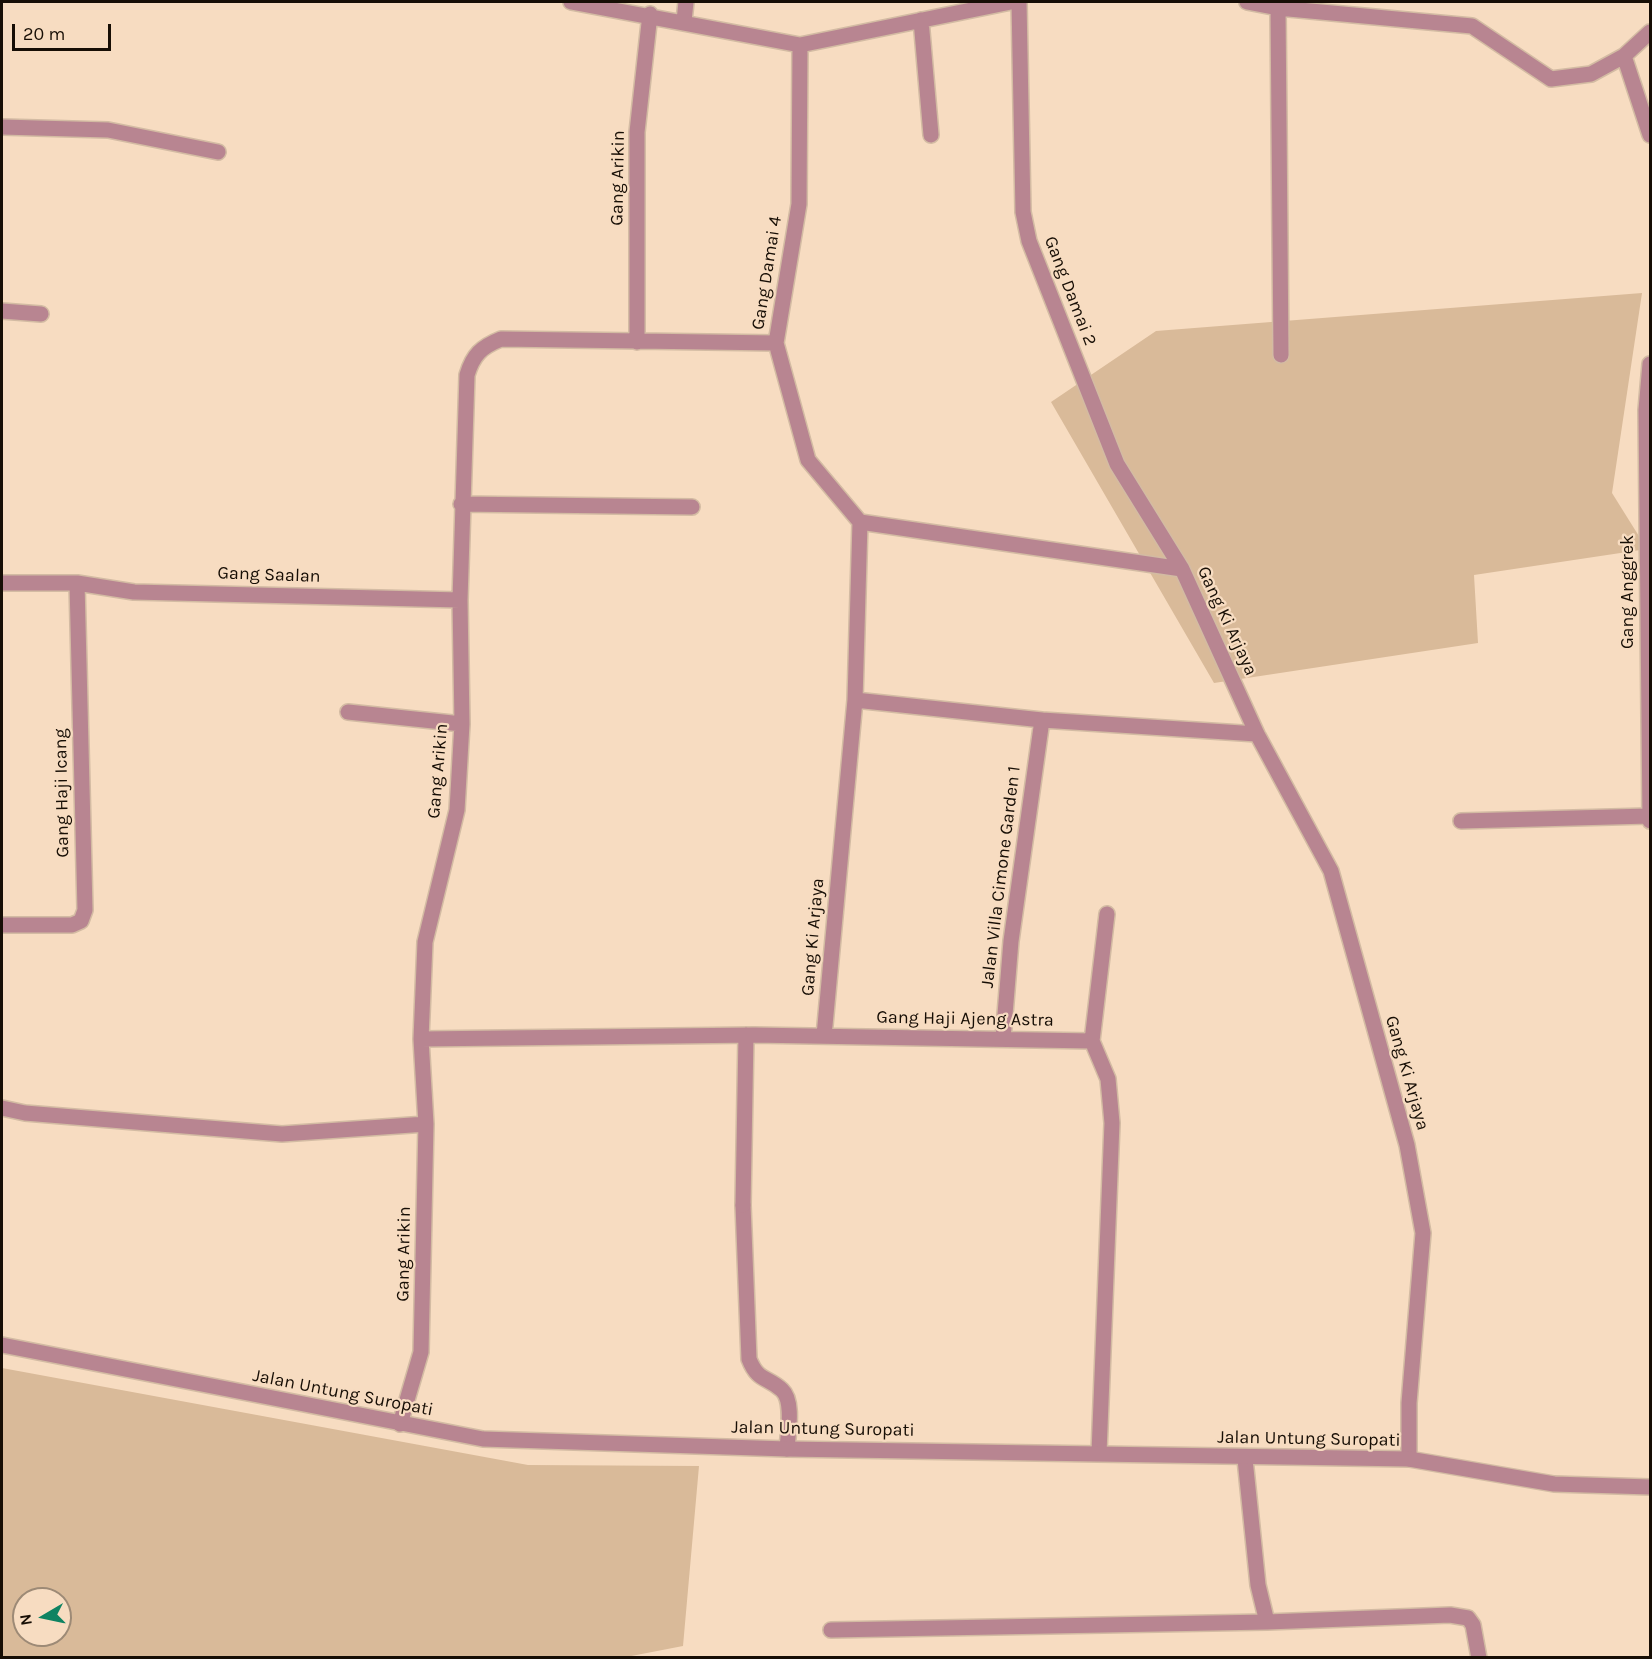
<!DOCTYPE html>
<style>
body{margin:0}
#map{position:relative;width:1652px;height:1659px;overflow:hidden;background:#f7dcc1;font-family:Karla,sans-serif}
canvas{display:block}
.frame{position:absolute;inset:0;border:3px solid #170e05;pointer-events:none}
.north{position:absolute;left:12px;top:1587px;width:60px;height:60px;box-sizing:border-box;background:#f7dcc1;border:2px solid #9d8a76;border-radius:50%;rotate:261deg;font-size:16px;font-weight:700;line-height:24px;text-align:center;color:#170e05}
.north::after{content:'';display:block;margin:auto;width:21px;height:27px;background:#0e8362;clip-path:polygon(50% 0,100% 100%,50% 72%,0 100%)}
.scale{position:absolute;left:12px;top:24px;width:99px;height:27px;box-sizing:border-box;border:3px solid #170e05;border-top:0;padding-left:8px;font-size:18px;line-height:21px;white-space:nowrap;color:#170e05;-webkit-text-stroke:4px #f7dcc1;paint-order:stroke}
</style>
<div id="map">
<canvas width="1652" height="1659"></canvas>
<div class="frame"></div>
<div class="north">N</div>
<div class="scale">20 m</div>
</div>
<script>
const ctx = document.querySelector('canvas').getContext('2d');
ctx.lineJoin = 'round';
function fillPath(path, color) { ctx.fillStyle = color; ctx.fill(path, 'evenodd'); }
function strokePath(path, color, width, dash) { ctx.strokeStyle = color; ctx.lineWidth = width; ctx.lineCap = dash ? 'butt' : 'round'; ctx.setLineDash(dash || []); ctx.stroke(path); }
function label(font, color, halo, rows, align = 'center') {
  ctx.font = font + ' Karla,sans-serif'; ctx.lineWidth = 4.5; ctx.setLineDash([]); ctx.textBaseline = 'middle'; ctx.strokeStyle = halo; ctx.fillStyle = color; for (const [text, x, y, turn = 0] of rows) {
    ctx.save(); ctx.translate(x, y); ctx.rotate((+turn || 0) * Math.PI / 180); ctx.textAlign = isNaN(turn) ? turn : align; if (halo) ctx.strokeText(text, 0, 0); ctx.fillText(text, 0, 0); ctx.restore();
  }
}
const green = new Path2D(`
 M1642,293L1612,493L1647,549L1474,575L1478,643L1214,683L1051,402L1156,331Z
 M2,1368L528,1465L699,1466L683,1646L621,1658L2,1657ZM24,1599H60V1635H24Z`);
const service = new Path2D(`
 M743,1205L749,1359C758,1382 767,1376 782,1390C794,1401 788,1433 787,1449`);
const minor = new Path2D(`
 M571,2L800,45L1011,2
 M1019,2L1023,212L1029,241L1117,464L1182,569
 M1247,2L1278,8L1472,26L1551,79L1591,74L1624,56L1650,32
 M1278,8L1281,355
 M921,20L931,135
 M684,21L686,2
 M800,45L799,204L776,343L808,460L860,522
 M1624,56L1650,135
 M2,127L108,130L218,152
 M2,311L41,314
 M637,342V132L650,14
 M1650,364L1646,410L1650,821
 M461,504L692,507
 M2,583H77L134,592L460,600
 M855,700L1042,720L1257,734
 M348,712L462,724
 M1461,821L1649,816
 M2,925H72L81,921L85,910L77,583
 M824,1036L855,700L860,522L1182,569L1257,734L1331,871L1407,1145L1423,1233L1409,1403V1459
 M421,1039L754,1035L1092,1041L1108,1079L1112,1123L1099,1453
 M1003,1039L1011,941L1042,720
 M1092,1041L1107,914
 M2,1108L25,1113L282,1134L426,1124
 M743,1205L746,1035
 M400,1424L421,1352L426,1124L421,1039L425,942L457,810L462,724L460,600L467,375C473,355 481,347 501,339L776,343
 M1267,1622L1450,1615L1468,1618L1473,1625L1479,1658
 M831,1630L1267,1622L1258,1585L1245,1459`);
const tertiary = new Path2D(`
 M2,1345L483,1439L787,1449L1409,1459L1554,1484L1650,1487`);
const streetNames = [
 ["Gang Arikin",618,178,-89],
 ["Gang Damai 4",767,273,-81],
 ["Gang Damai 2",1070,291,69],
 ["Gang Saalan",269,575,2],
 ["Gang Anggrek",1628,592,-90],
 ["Gang Ki Arjaya",1227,621,65],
 ["Gang Arikin",438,771,-85],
 ["Gang Haji Icang",62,793,-91],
 ["Jalan Villa Cimone Garden 1",1001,877,-83],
 ["Gang Ki Arjaya",813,937,-85],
 ["Gang Haji Ajeng Astra",965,1019,1],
 ["Gang Ki Arjaya",1407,1073,74],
 ["Gang Arikin",404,1254,-89],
 ["Jalan Untung Suropati",343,1393,11],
 ["Jalan Untung Suropati",823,1429,1],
 ["Jalan Untung Suropati",1309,1439,1]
];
fillPath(green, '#d9ba99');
strokePath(service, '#d3bba3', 18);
strokePath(minor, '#d3bba3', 18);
strokePath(tertiary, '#d3bba3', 18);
strokePath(service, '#b88591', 15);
strokePath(minor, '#b88591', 15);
strokePath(tertiary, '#b88591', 15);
label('18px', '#170e05', '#f7dcc1', streetNames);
</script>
